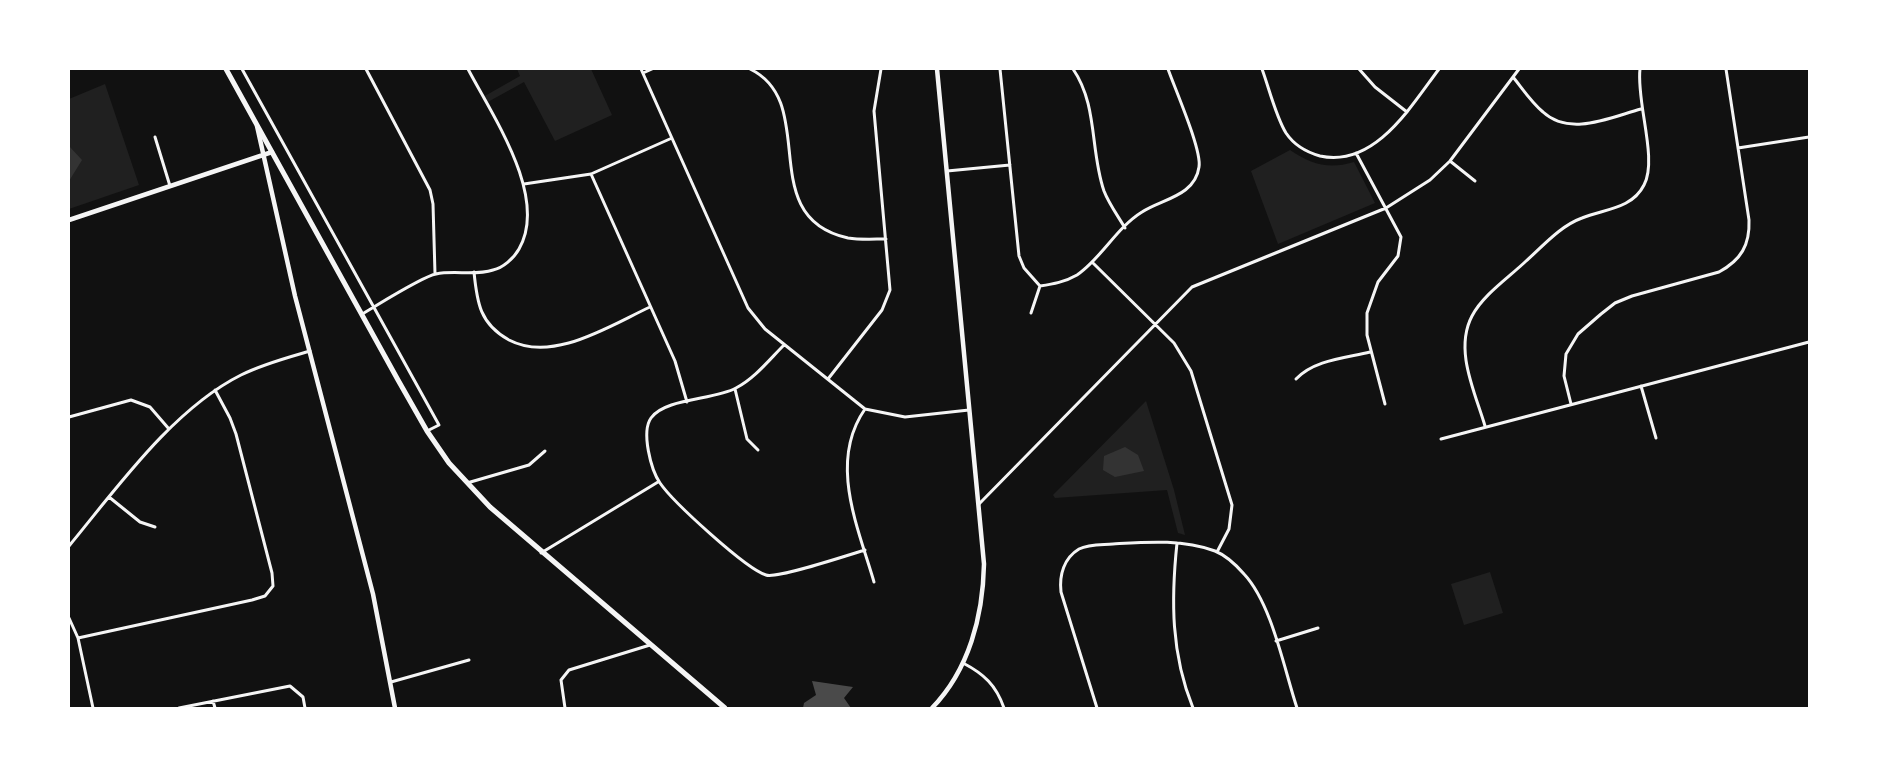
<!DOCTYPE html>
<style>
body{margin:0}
#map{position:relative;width:1878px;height:777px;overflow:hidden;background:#111;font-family:"Sofia Sans Condensed",sans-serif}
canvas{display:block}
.frame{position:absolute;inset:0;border:70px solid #fff;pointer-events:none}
</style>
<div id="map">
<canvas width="1878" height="777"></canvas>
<div class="frame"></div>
</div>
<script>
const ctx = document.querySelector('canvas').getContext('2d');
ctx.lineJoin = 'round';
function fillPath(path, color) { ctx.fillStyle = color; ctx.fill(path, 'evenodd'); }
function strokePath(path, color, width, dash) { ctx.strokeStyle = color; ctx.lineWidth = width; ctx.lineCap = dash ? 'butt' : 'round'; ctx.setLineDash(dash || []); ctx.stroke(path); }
const green = new Path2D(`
 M517,69H591L612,115L555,141L524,82L486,103L483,97L520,76Z
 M105,84L139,185L69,209V99Z
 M1290,150C1311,164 1328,170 1354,162L1375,203L1278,244L1251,171Z
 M1146,401L1174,490L1185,535L1178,533L1167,490L1055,498L1053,495Z
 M1490,572L1503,613L1464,625L1451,584Z`);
const water = new Path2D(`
 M69,146L82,160L69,181Z
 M1125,447L1138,455L1144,471L1115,477L1103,470L1104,456Z`);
const building = new Path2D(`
 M812,681L853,687L844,698L851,708H803L804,703L816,695Z`);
const minor = new Path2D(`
 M242,69L439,425L427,431
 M366,69L430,190L433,204L435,274
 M641,69L748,308L765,329L865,409L905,417L969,410
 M750,69C821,103 753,217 848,238C860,240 874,239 886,239
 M1000,69L1019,256L1024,268L1040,286
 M1073,69C1098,105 1090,151 1104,191C1109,204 1118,216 1125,228
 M1262,69C1269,88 1276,117 1286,133C1294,145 1306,152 1320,156C1375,168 1411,106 1439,69
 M1359,69L1375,87L1407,112
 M643,73L652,69
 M1513,77C1522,88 1531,102 1543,112C1570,137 1611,117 1641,109
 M155,137L170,186
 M1738,148L1809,137
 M1356,153L1401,237L1398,256L1378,282L1367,313V335L1385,404
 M1450,161L1475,181
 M947,171L1010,165
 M591,174L675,361L687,402
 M524,184L591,174L672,138
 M1093,263L1174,343L1191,371L1232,505L1229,529L1217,552
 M474,272C477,303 480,324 509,340C553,363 609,326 650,307
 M1040,286C1053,284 1065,282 1077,275C1101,259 1116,228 1142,212C1162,199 1195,196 1199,167C1202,150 1175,89 1168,69
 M1031,313L1040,286
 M362,314C376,306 423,276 436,274C454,270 475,276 493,270C503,268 514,258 519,249C549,197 492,115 468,69
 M784,345C769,360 755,378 736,388C715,400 665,398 651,418C641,432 651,470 660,483C673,502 746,569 766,575C777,579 848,555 865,550
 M828,379L882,310L890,290L874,111L881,69
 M1296,379C1314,360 1345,358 1370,352
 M1641,386L1656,438
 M735,389L747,439L758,450
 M1571,404L1564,376L1566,354L1578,334L1601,314L1615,303L1632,296L1719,272C1741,260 1750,245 1749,220L1726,69
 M865,409C828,462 858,527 874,582
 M69,417L131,400L150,407L169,429
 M1485,426C1475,392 1454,350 1472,316C1483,295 1508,278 1525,262C1543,246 1560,226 1582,218C1604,209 1632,209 1644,185C1658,159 1636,102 1640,69
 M1441,439L1809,342
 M467,483L529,465L545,451
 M109,497L140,522L155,527
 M979,504L1192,287L1386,208L1430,180L1450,161L1519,69
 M1177,543C1171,600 1171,654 1193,708
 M69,546C117,488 173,409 241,375C263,364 286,358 310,351
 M541,553L658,482
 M69,618L78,638L93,708
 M78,638L252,600L265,596L273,586L272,573L236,434L230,418L215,390
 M1276,641L1318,628
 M963,663C984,674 996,685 1004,708
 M391,682L469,660
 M213,701L215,708
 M179,708L290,686L303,697L305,708
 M565,708L561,680L569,670L650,645
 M1097,708L1061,592C1059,575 1064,558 1079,549C1089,544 1102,545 1113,544C1147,542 1181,539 1215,551C1225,555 1237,566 1244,574C1272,604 1284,669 1297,708`);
const secondary = new Path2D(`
 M257,126L295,296L373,594L395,708
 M69,220L272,152
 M932,708C969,670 983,616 984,564L937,69`);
const primary = new Path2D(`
 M226,69L398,380L427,431L449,463L490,507L725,708`);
fillPath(green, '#202020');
fillPath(water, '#333');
fillPath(building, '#4a4a4a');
strokePath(minor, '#f5f5f5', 3);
strokePath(secondary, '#f5f5f5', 4.5);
strokePath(primary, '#f5f5f5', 5);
</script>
